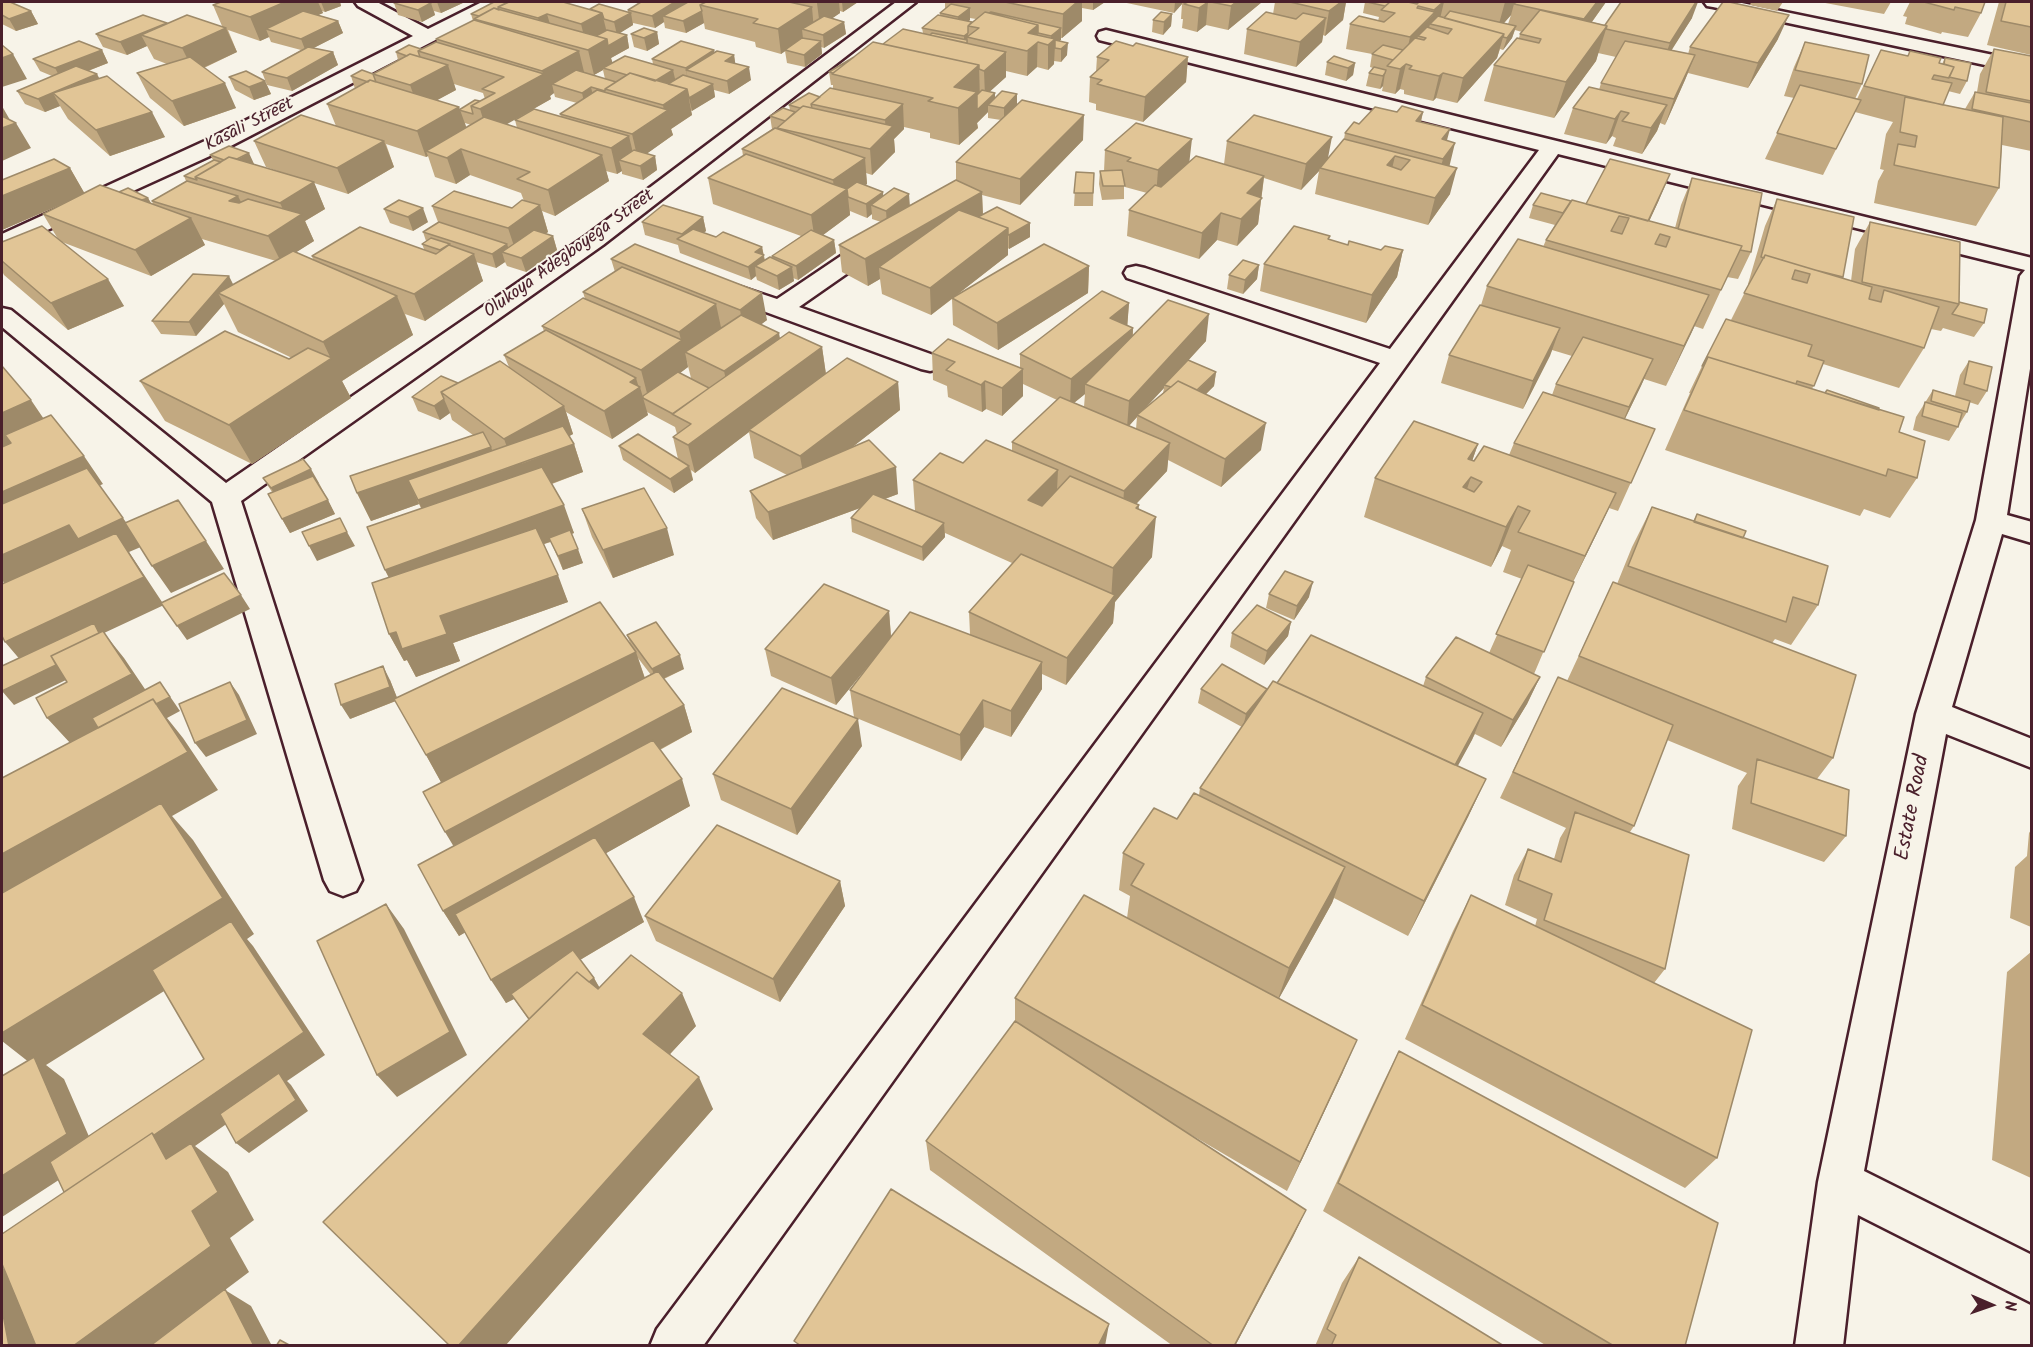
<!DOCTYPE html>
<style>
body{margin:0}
#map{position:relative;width:2033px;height:1347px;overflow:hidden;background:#f7f3e8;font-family:Kalam,sans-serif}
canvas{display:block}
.frame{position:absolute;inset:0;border:3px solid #4a1f2b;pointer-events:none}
.north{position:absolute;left:1961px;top:1275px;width:60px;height:60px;-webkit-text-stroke:4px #f7f3e8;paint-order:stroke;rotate:92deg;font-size:16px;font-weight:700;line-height:24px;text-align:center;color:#4a1f2b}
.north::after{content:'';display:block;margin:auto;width:21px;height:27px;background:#4a1f2b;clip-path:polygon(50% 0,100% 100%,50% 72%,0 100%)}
</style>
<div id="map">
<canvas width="2033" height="1347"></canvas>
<div class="frame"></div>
<div class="north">N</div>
</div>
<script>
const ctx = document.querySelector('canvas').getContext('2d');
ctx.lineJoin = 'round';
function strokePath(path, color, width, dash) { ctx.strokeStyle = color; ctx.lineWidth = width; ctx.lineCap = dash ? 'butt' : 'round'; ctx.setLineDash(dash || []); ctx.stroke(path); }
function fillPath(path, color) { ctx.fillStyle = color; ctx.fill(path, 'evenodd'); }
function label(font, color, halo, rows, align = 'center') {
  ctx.font = font + ' Kalam,sans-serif'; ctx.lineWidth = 4.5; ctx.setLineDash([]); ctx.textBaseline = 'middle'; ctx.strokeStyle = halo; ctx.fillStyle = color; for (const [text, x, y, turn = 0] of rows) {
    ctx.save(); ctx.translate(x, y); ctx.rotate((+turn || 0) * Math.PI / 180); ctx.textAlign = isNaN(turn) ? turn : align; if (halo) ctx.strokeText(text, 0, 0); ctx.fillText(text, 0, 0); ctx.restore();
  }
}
const minor = new Path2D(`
 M355,2H377L428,29L482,2H504L501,6L223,150L10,247L2,249V234L207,140L413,36L358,6Z
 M896,2H916L603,245L241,501L362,880L356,891L343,896L330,891L324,880L212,502L2,327V308L11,310L226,483L587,235Z
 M1704,2H1737L2032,63V75L1713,7L1707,6Z
 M1106,30L2032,258V356L2007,515L2032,522V543L2002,534L1952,707L2032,739V768L1946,734L1864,1171L2032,1255V1303L1858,1215L1843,1346H1795L1818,1182L1916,714L1976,520L2020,276L2025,270L1558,154L703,1346H650L657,1329L1380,363L1127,278L1124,273L1127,268L1136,266L1145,268L1390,349L1539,150L1099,40L1097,36L1099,32Z
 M880,233L888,235L892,240L888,245L799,307L939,357L943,363L939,369L930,371L921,369L714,293L711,288L714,283L723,281L777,299L872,235Z`);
const wall = new Path2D(`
 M2,2L31,11L38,24L16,31L2,24Z
 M221,2H340L341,6L325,12L322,11L323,13L318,15L338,21L343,33L313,48L333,52L338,65L292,91L267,85L262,72L301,50L271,42L269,37L260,41L228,30L237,52L204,68L236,108L184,126L150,98L137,73L167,64L154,59L147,46L127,55L103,47L96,34L167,23L222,26L213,5Z
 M397,2H465L441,13L434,11L435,15L422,22L398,15L394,3Z
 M494,2L628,12V10L641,2H858L843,12L840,11V13L832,18L844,22L846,34L824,48L821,47L822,54L805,67L787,63L785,51L781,54L756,47L755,42L705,29L704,23L686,33L665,28L664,22L655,28L633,23V25L619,33L627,35L629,48L611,58L612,63L653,64L652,59L714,52L734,55L735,63L751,80L729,94L714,90L715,97L691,111L692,115L671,129L673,135L646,154L655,156L657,170L643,180L622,174V171L617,174L606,171L609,181L555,216L542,211L548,232L545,234L553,236L557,250L526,272L507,266L505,262L496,268L476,262L483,281L425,321L405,314L413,335L342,381L351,398L252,464L165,421L140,381L289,359L292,358L238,332L224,304L196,336L161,334L152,321L233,285L276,261L202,239L205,245L151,276L62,242L124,306L68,330L4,275L2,271V242L58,239L43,214L67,202L2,230V180L70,168L84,193L119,192L148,198L151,203L153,204L152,201L186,181L184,176L213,160L210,155L255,165L289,175L266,167L254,141L336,126L327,104L355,89L351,76L373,74L398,60L396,52L421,49L437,42L436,39L473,21L471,14ZM603,70L605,79L594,75ZM454,84L483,93L485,99L460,109L437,100L456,90ZM554,93L555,97L577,103L560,114L561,117L515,120L517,128L506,124L551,99L550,96ZM465,123L471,125L466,128ZM386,144L426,157L428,156L435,177L456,184L470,175L521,193L524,201L512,208L432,206L438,222L423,232L426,241L422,244L424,249L312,256L313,260L296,252L314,241L305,221L325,209L314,183L348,194L394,167Z
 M945,2H1105L1093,10L1082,8V21L1062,38H1061L1059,41L1067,55L1061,62L1054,61V64L1048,70L1037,67L1027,76L1006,71V77L989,92L995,93V98L1017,105L1083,140L1020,205L982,195L983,215L1030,223V237L1009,249L1008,248V255L958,294L1089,266L1088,293L998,350L953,325L952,299L931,315L882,294L880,279L868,286L842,272L839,245L881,222L872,219V214L867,218L850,211V215L823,235L834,240L836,253L798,280L793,278L794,281L779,290L757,280L756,276L751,280L680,253L678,245L645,235L642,222L703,217L706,231L703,233L716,237L762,247L765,260L772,258V256L801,236L713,204L708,178L743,156L742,149L772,129L770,116L790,110L789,105L820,97L833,88V85H831L829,72L883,44L923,33L922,28L940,16V13L945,9ZM970,18L976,19L972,22L968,21L970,20ZM988,112V118L1001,120L956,162V180L910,205L884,196L865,185L867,184L866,173L872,175L895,152L894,139L904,129V127L930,133V138L959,145L978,128L977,123Z
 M1122,2H1262L1228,30L1206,25L1197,32L1182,28L1183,19H1181L1182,4L1174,13Z
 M1275,2H1346L1343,20L1325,36L1323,35L1322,42L1296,67L1244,54L1247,29L1273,14Z
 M1365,2H1606L1592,22L1605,25L1692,18L1671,50L1688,54L1690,47L1778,39L1748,88L1688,73L1665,125L1660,123L1657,131L1642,154L1613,146L1616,138L1612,136L1606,144L1564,134L1573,108L1599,90L1601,83L1616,57L1598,53L1596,61L1554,118L1484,101L1494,65L1519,38L1520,34L1522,32L1515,30L1512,38L1503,50L1500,49L1497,58L1457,103L1436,98L1433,101L1404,94V90L1400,89L1395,94L1382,91L1383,86L1380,89L1366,86L1369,73L1373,68L1370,67L1372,54L1346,49L1350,24L1378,21L1379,17L1363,13ZM1511,15L1508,24L1504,23Z
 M1751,2H1783L1777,11L1750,5Z
 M1820,2H1891L1884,14Z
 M1910,2H1985L1981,13L1968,37L1942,32L1941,34L1905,24L1907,17L1903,16Z
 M1999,2H2031V55L1987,45Z
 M1172,14L1171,26L1163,35L1152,32L1153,20Z
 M657,32L659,44L647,51L634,47L631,34Z
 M1805,42L1862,84L1855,99H1857L1881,50L1942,64L1945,58L1967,81L1960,94L1948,91L1943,105L1965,109L1975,92H1977L1980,74L1994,49L2031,56V151L2002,145L1999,188L1976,226L1874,203L1878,181L1884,170L1880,169L1886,134L1893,122L1855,112L1823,175L1765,159L1794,98L1784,96L1794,67Z
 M1133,46L1188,57L1186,82L1143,122L1096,110V104L1089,102L1090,77L1096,72L1097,57Z
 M102,50L108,63L88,71L99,79L165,137L110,156L68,119L60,106L45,112L25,104L17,91L52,76L40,71L33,59Z
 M1327,62L1355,63L1353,75L1346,81L1325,75Z
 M229,77L265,81L271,94L254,100L235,90Z
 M1397,112H1423L1421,122L1447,140L1449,166L1450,194L1428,225L1315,194L1319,171L1301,190L1264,178L1258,224L1237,246L1217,240L1199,259L1127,236L1129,210L1147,193L1125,187V183L1124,182V199L1102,200L1099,184L1100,171H1104L1105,150L1190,161L1224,164L1227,141L1328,158L1344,139L1345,133L1359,124Z
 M1076,172L1094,173L1093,206H1074Z
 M1692,178L1751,252L1738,279L1727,277L1703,329L1694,326L1666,386L1644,379L1625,419L1655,429L1618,511L1609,508L1573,582L1534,674L1540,677L1527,704L1501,747L1475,734L1457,766L1486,779L1468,817L1408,936L1334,898L1332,903L1279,998L1343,1072L1287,1191L1188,1133L1306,1210L1293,1237L1235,1346H1173L930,1170L926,1141L1015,1022V998L1127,918L1130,896L1119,890L1123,853L1177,819L1199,795L1200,788L1242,727L1198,703L1201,689H1267L1277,683L1423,686L1426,677L1489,653L1522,579L1503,572L1511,550L1502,546L1491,567L1364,517L1375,478L1478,444L1472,461H1474L1509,455L1514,443L1552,395L1556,384L1572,356L1552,350L1523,409L1441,383L1449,355L1481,305L1487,286L1543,247L1546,240L1555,225L1529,218L1533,205L1571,201L1586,204L1659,200L1649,221L1675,228L1681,205Z
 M1777,199L1843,277L1842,278L1851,281L1855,249L1870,222L1984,323L1974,337L1943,328L1941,331L1931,329L1924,348L1899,388L1823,364L1812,389L1879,410L1899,432L1917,478L1890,518L1864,509L1860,516L1665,450L1690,393H1689L1702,366L1731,320L1749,284H1748L1765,226Z
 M384,209L428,222L413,231L390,223Z
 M1329,240L1348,245L1381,250H1403L1397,277L1366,323L1260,291L1264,264Z
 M611,259L767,320L761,324L780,338L822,347L826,374L898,382L900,410L851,448L898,494L885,499L915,511L913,480L963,463L1012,451V442L1057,400L1023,384V396L1002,416L986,409L982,412L948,397L947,386L933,380L932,353L1020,368V354L1129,303L1127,326L1133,328V336L1206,341L1188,360L1216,372L1214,386L1206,394L1261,450L1221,487L1168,460L1167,471L1136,504L1152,557L1115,602L1113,623L1066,685L1042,674V689L1011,737L984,727L961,761L854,717L850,690L868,666L836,705L771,676L765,649L889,611L891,636L970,634L969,612L1012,563L945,533V537L923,561L852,532L851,518L860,508L773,540L756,518L750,491L787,475L754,458L749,432L695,473L691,470L693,480L674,493L623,460L619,446L678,459L673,437L677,434L675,427L647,412L648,415L612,439L566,412L573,434L569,436L574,444L583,472L552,484L574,533L571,534L583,563L563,570L551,542L544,544L568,602L453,643L460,661L416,677L407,660L404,661L389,634V578L385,570L421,508L419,504L371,521L357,493L473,435L452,420L450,413L440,420L418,411L412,397L509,367L504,355L544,331L542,326L585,299L583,292L615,272ZM686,358L691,378L680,373L688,367ZM1164,388L1163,393L1145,408ZM1085,394L1084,407L1074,403ZM1137,417L1136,429L1129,426Z
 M1259,265L1257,279L1243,294L1227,289L1229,275Z
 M1969,361L1987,391L1978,405L1969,402L1967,412L1949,441L1913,430L1916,417L1933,390L1955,396L1960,375Z
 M263,478L319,483L335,514L290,533L268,494L272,492Z
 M1652,507L1693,521L1697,514L1743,538L1818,605L1791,645L1775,639L1772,643L1833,758L1817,779L1846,836L1824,862L1732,829L1738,786L1747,773L1667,740L1634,826L1630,832L1665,969L1654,983L1717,1158L1685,1188L1405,1039L1453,931L1471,895L1535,926L1537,919L1505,905L1514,875L1528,849L1554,859L1560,838L1566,828L1500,798L1558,677L1567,681L1613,582L1617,584L1632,547Z
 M582,509L674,555L613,578L592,537Z
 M1269,594L1309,597L1294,620L1266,608Z
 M1291,622L1288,636L1264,665L1230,647L1232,633Z
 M627,635L684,669L664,679L684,705L692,732L660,750L690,806L606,853L644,922L580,960L594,978L599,988L696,1026L670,1054L713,1109L505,1346H450L529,1020L514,999L506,1003L465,932L459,936L443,911L454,846L441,782L396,701L350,719L390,680L397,698L630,643ZM638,658L651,675L645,678Z
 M862,746L797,835L721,800L713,774Z
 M2031,830V927L2010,918L2015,867L2027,856L2029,833Z
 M840,881L845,906L780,1002L656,941L645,916Z
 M2031,952V1178L1992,1160L2007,972Z
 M1399,1051L1685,1346H1547L1323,1211L1383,1083Z
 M1359,1257L1504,1346H1315L1342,1283Z`);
const shadedWall = new Path2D(`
 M285,2H318L323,13L278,33L266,29L269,37L260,41L250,17Z
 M321,2H340L341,6L325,12Z
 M437,2H465L441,13Z
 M675,2H697L663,16L664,22L655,28L652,16Z
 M819,2H839L840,13L820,27L817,3Z
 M842,2H858L843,12Z
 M1077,2H1082V21L1062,38L1063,14Z
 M1093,2H1105L1093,10Z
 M1175,2H1182V4L1174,13Z
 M1208,2L1206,25L1197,32L1199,8Z
 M1236,2H1262L1228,30L1231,6Z
 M1341,2H1346L1343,20L1325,36L1329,11Z
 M1443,2H1444L1439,23L1430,24L1426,40V38L1418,36L1414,52L1405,61L1410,37L1433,15L1434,10Z
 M1505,2H1523L1514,4L1511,15L1497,31Z
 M1597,2H1606L1576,44L1584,19Z
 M1696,2H1698L1692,18L1661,67L1670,43Z
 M431,3L435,15L422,22L418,10Z
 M812,7L814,31L802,29L803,39L781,54L778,29Z
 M970,8V20L959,29L958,17Z
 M31,11L38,24L16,31L9,19Z
 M702,11L704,23L686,33L683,21Z
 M602,13L608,37L587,48L581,24Z
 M631,13L633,25L617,35L614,22Z
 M547,14L554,38H543L538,18Z
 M1172,14L1171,26L1163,35L1164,22Z
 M1789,15L1778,39L1748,88L1758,63Z
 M1326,18L1322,42L1296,67L1300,42Z
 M338,21L343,33L306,52L301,39Z
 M844,22L846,34L824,48L823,35Z
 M167,23L141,35L147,46L127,55L120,42Z
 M1038,25L1037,67L1027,76L1028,33Z
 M1516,26L1512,38L1503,50L1507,38Z
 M1607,26L1596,61L1554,118L1566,82Z
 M226,28L237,52L194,72L182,48Z
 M1061,28V40L1055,45L1054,64L1048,70V45L1051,43V36Z
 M657,32L659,44L647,51L644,38Z
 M968,33L967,46L964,49V36Z
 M1504,34L1497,58L1457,103L1463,78Z
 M627,35L629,48L611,58L613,64L603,68V70L594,75L588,50L607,39Z
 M821,41L822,54L805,67L804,55Z
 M1068,43L1067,55L1061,62V49Z
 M102,50L108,63L62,81L55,68Z
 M714,50L716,62L686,70L688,81L686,68Z
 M579,51L585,76L552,84L554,93L550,96L551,99L488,135L480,109L543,74L542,71Z
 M333,52L338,65L292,91L287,78Z
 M1006,52V77L985,96L984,71Z
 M13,54L27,79L2,87V58Z
 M734,55L736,68L725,61Z
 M1695,55L1685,80L1665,125L1674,99Z
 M1188,57L1186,82L1143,122L1145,97Z
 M1355,63L1353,75L1346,81L1348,68Z
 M1406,64L1400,89L1395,94L1400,69Z
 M448,65L456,90L419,110L410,85Z
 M979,65L980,101L995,93V106L988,105V112L977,123L978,128L959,145L958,108L954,87Z
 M749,67L751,80L729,94L727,81Z
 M673,70L676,83L663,90L652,83Z
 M1385,73L1383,86L1380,89L1383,76Z
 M1443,73L1436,98L1433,101L1439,76Z
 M97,74L104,87L53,93L60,106L45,112L38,99Z
 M265,81L271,94L254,100L249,87Z
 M225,83L236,108L184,126L172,101Z
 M713,84L715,97L692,111L689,98Z
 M591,87L594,100L585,106L582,93Z
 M687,89L692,115L671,129L673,135L638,160L632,134L664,112L663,105Z
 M1017,94V107L1004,121V108Z
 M903,104L904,129L894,139L895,152L872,175L870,149L886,134L885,120Z
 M1667,105L1657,131L1642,154L1651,128Z
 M2,106L10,120L2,124Z
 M459,107L468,132L426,151L428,156L426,157L417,131Z
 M1621,111L1612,136L1606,144L1615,119Z
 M152,112L165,137L110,156L96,130Z
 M1423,112L1417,137L1416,121Z
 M1084,115L1083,140L1020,205V179Z
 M16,123L31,148L2,161V128Z
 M1450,129L1443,155L1442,139Z
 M629,136L635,162L619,160L622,171L617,174L611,148Z
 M1332,137L1327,163L1320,168L1319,171L1301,190L1306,164Z
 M1192,139L1189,165L1156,196L1158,170Z
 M384,141L394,167L348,194L337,168Z
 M1455,143L1449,168L1436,185L1443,159Z
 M461,149L470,175L456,184L447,158Z
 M249,153L255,166L231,163Z
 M602,155L609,181L555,216L548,190Z
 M655,156L657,170L643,180L640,166Z
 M1395,156L1389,182L1387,165Z
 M865,158L867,184L848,197L850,215L815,241L811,215L835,198L833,180Z
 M70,168L85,194L2,230V196Z
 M1457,168L1450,194L1428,225L1435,198Z
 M1670,174L1659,200L1635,252L1646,225Z
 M1264,176L1258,224L1237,246L1241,219L1247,193Z
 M314,182L325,209L305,221L314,241L281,262L268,236L289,222L280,203Z
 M883,192L884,206L871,205L872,214L867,218L866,204Z
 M982,192L983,218L879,267L880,279L868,286L865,259Z
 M909,194L910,207L887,224L886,211Z
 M238,196L251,222L229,201Z
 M148,198L155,211L135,204Z
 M540,205L548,232L517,255L508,228Z
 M423,208L428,222L413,231L408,217Z
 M1221,213L1217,240L1199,259L1202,233Z
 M703,217L706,231L689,244L684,242L682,234Z
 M191,218L205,245L151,276L135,250Z
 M1030,223V237L1009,249V235Z
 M1008,228V255L931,315L930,288Z
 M553,236L557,250L526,272L521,258Z
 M834,240L836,253L798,280L796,266Z
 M507,244L511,255L502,252L505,262L496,268L492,254Z
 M762,247L766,269L755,266L756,276L751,280L748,267L755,252Z
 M1403,250L1397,277L1366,323L1372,295Z
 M474,254L483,281L425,321L414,294Z
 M1259,265L1257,279L1243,294L1245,280Z
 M1089,266L1088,293L998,350L997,323Z
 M792,267L794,281L779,290L777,276Z
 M229,276L236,290L218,293L224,304L196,336L189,322Z
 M108,279L124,306L68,330L51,303Z
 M762,293L767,320L745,337L740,310Z
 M1709,295L1691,334L1666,386L1684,346Z
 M397,296L413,335L342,381L351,398L252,464L229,425L331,359L323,342Z
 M1129,303L1127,330L1110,318Z
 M716,304L722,332L685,352L688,367L648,397L641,370L681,340L679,332Z
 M1209,314L1206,341L1166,385H1164V388L1138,416L1137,415V417L1127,428L1129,401Z
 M1133,328L1131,356L1085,384V394L1070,406L1071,379Z
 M1560,328L1550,356L1523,409L1533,381Z
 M779,333L784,360L730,398L724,371Z
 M822,347L826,375L749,430V432L695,473L688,445Z
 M1653,359L1641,386L1617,435L1629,407Z
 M1023,369V396L1002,416V388Z
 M1216,372L1214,386L1190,410L1192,396Z
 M636,378L639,388L640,387L648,415L612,439L604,411L630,382Z
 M985,381L986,409L982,412L981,385Z
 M898,382L900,410L805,484L800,456Z
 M444,399L450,413L440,420L434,406Z
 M31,400L50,428L2,449V413Z
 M564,406L573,434L521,464L574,444L583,472L431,528L408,480L419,504L371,521L357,493L491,447L500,471L514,466L504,439Z
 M1266,423L1261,450L1221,487L1225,459Z
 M1170,443L1167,471L1122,519L1124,491Z
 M1478,444L1464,484L1468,459Z
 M84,456L103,484L2,530V492Z
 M689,466L693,480L674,493L670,479Z
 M896,467L898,494L773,540L768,512Z
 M311,469L319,483L279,502L271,488Z
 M1058,470L1056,510L1028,530V500Z
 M1471,477L1460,510L1463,487Z
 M1616,493L1597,533L1566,596L1585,556Z
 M328,500L335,514L290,533L282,519Z
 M564,505L574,533L399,597L385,570Z
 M1139,505L1136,541L1156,517L1152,557L1115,602L1113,623L1066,685L1067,658L1111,601L1113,568L1136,508Z
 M1518,506L1502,546L1491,567L1506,527Z
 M123,518L143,546L129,552L164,605L104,633L124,658L153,701L71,744L47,718L116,656L14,705L2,691L28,669L5,642L9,589L2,580V555L69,525Z
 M944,523L945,537L923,561L922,547Z
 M667,528L674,555L613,578L603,550Z
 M347,532L355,546L317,561L309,546Z
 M206,541L224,569L171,593L152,566Z
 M578,549L583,563L563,570L558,556Z
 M558,575L568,602L453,643L460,661L416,677L407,660L404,661L389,634Z
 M1313,582L1309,597L1294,620L1297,606Z
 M241,595L250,609L187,640L177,626Z
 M889,611L891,638L836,705L831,678Z
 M1291,622L1288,636L1264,665L1267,651Z
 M636,652L649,691L447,793L426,755Z
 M680,655L684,669L656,682L652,669Z
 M1042,662V689L1011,737V711Z
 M383,666L390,680L398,700L350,719L341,705Z
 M1540,677L1527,704L1501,747L1513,720Z
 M160,682L180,711L167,718L183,738L218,790L172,816L193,840L254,934L247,939L253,946L325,1055L287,1081L291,1085L308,1111L249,1153L236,1143L285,1083L195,1146L228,1172L254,1220L230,1238L249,1272L225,1290L251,1306L272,1346H73L97,1215L152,1133L304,1032L244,941L46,1065L64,1079L97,1155L2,1217V1176L39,1070L2,1041V854L113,746Z
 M230,682L239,695L257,734L206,757L195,743Z
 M1267,689L1243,728L1246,714Z
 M983,700L984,727L961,761L960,735Z
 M684,705L692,732L460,857L445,832Z
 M1483,713L1472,740L1442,795L1453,768Z
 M858,719L862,746L797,835L791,809Z
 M682,779L690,806L459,936L443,911Z
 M1486,779L1468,817L1408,936L1424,901Z
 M1345,867L1332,903L1277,1002L1289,968Z
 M840,881L845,906L780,1002L773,979Z
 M634,897L644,922L514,999L511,994L514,999L506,1003L491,980Z
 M386,904L404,929L467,1055L397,1097L377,1075Z
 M594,978L601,990L532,1023Z
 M682,993L696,1026L659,1066L643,1034Z
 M1357,1040L1343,1072L1287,1191L1300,1162Z
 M699,1077L713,1109L505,1346H458Z
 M1306,1210L1293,1237L1235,1346H1234Z
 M2,1268L26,1281L40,1346H9L2,1309Z
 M1109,1324L1105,1346H1098Z`);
const building = new Path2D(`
 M2,2H10L31,11L9,19L2,15Z
 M221,2H285L250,17L213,5Z
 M397,2H426L431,3L418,10L394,3Z
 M494,2H508L498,7L499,10L494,8L479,16L471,14Z
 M509,2H563L602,13L581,24L547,14L538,18L498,7Z
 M641,2H675L652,16L628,10Z
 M688,2H706L700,5L702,11L683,21L663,16Z
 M706,2H789L812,7L778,29L753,23L758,19L700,5Z
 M1005,2H1077L1063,14Z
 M1188,2H1208L1199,8L1184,4Z
 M1211,2H1236L1231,6Z
 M1290,2H1341L1329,11Z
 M1367,2H1390L1385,6Z
 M1390,2H1408L1417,4L1419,2H1443L1434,10L1418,6L1417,8L1435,12L1410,37L1350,24L1359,16L1384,22L1395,13L1381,10Z
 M1516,2H1597L1584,19L1514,4Z
 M1621,2H1696L1670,43L1606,29L1607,26L1605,25Z
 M1723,2H1729L1789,15L1758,63L1690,47Z
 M1924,2H1985L1981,13L1955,7L1954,10Z
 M2006,2H2031V27L2001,21Z
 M599,4L631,13L614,22L604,19L602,13L590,9Z
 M951,4L970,8L958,17L940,13Z
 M494,8L607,39L588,50L474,19Z
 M1540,10L1607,26L1566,82L1494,65L1517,38L1539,43L1541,39L1520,34Z
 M303,11L338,21L301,39L266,29Z
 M1450,11L1516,26L1507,38L1503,37L1504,34L1444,18Z
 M985,12L1038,25L1028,33L1055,39L1048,45L1038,42L1027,51L967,37L979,28L968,26Z
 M991,12L1061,28L1051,36L1038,33V25L989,13Z
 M1161,12L1172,14L1164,22L1153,20Z
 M1266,12L1296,19L1303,13L1326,18L1300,42L1247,29Z
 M143,15L167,23L120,42L96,34Z
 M187,15L226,28L182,48L141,35Z
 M938,15L972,22L968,26V33L964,36L922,28Z
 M824,16L844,22L823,35L802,29Z
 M1438,16L1504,34L1463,78L1443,73L1439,76L1409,69L1412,66L1406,64L1400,69L1387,66L1415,38L1424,40L1426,38L1418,36L1427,27L1448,34L1452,29L1430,24Z
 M474,20L579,51L542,71L436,39Z
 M644,28L657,32L644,38L631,34Z
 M903,29L1006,52L984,71L979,69V65L883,44Z
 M607,30L627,35L608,46L607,39L596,36Z
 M932,33L967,40V43L930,35Z
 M802,38L821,41L804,55L785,50Z
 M1055,40L1068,43L1061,49L1055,48Z
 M79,41L102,50L55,68L33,59Z
 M681,41L714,50L686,68L652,59Z
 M1116,41L1133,46L1136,43L1188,57L1145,97L1097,84L1102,80L1090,77L1109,60L1097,57Z
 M1625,41L1695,55L1674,99L1601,83Z
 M436,42L544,74L480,109L471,106L495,93L482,89L504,77L418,51Z
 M873,42L979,65L954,87L977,92L958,108L928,101L933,98L832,74Z
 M1805,42L1869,55L1862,84L1795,70Z
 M2,45L13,54L2,58Z
 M409,45L421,49L418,51L420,57L410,54L407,56L396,52Z
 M1383,45L1403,50L1393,60L1372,54Z
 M308,47L333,52L287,78L262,72Z
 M1994,49L2031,56V101L1986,92Z
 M1881,50L1908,56L1910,51L1941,58L1939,63L1954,67L1949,78L1934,75L1932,79L1952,83L1943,105L1864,86Z
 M717,51L734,55L725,61L749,67L727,81L686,70Z
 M410,54L448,65L410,85L373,74Z
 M625,56L673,70L655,81L630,73L627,75L603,68Z
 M1334,56L1355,63L1348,68L1327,62Z
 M190,57L225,83L172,101L137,73Z
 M854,57L833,73L829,72Z
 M1945,58L1971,63L1967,81L1949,77L1954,67L1944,64Z
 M76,66L97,74L38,99L17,91Z
 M1374,67L1386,70L1385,73L1383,76L1369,73Z
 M362,70L373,74L376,82L370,80L368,82L351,76Z
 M576,70L616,82L605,89V91L591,87L582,93L552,84Z
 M246,71L265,81L249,87L229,77Z
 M630,73L687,89L663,105L605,89Z
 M683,75L713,84L689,98L687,89L668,84Z
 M107,76L152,112L96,130L53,93Z
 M370,80L459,107L417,131L327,104Z
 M1800,85L1861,100L1836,149L1777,133Z
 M1589,87L1667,105L1651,128L1622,121L1629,113L1621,111L1615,119L1573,108Z
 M830,88L903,104L885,120L811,104Z
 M597,90L668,110L632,134L560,114Z
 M982,90L995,93L977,110V95Z
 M1002,91L1017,94L1004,108L988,105Z
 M1975,92L2031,103V122L1972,109Z
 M809,93L820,97L811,104L812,108L803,106L800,108L789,105Z
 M1905,97L2003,117L1999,188L1894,165L1898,144L1915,147L1917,136L1900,132Z
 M475,100L480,101L471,106L473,114L459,110Z
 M1022,100L1084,115L1020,179L956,162Z
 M803,106L893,126L870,149L777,128Z
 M1402,106L1423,112L1416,121L1450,129L1442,139L1455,143L1443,159L1345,133L1354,122L1359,124L1375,107L1397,112Z
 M783,108L795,112L785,121L770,116Z
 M534,109L629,136L611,148L515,120Z
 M301,115L384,141L337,168L254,141Z
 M1254,115L1332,137L1306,164L1227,141Z
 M2,116L16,123L2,128Z
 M484,117L602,155L548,190L517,179L530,172L461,149L447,158L426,151Z
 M1136,123L1192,139L1158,170L1127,161L1131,158L1105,150Z
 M775,128L865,158L833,180L742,149Z
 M1344,139L1457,168L1435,198L1320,168ZM1395,156L1410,160L1401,170L1387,165Z
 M229,146L249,153L237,159L229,157L224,160L210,155Z
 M634,150L655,156L640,166L619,160Z
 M746,154L847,189L811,215L708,178Z
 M1196,156L1264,176L1247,193L1262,198L1241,219L1221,213L1202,233L1129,210L1155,185L1161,187Z
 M229,157L314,182L280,203L195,177Z
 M54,159L70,168L2,196V180Z
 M1610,159L1670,174L1648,221L1586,204Z
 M214,160L221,162L195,177L197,180L184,176Z
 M1122,170L1125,186H1103L1100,171Z
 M1076,172L1094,173L1093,193H1074Z
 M1692,178L1762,193L1751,252L1740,250L1742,246L1678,229Z
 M956,180L982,192L865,259L839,245Z
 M187,181L238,196L229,201L239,203L248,199L302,214L268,236L152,201Z
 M857,182L883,192L866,204L848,197L847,189Z
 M100,185L191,218L135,250L43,214Z
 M128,188L148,198L142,200L119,192Z
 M894,188L909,194L886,211L871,205Z
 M454,191L512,208L522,200L540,205L508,228L432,206Z
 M1541,193L1571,201L1563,213L1533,205Z
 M1777,199L1854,217L1843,277L1815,270L1765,255L1764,258L1761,257Z
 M399,200L423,208L408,217L384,209Z
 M1572,200L1742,246L1721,290L1546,240ZM1619,216L1629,218L1622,234L1611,231ZM1660,234L1670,237L1666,247L1655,244Z
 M663,205L703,217L682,234L642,222Z
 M997,207L1030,223L1009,235H1008V228L978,217Z
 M959,210L1008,228L930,288L879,267Z
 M439,222L507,244L492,254L423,232Z
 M1870,222L1960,242L1959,304L1862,282Z
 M42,226L108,279L51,303L2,261V242Z
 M1294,226L1330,236L1328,239L1348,245L1349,241L1381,250L1385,246L1403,250L1372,295L1264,264Z
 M360,227L436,254L449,245L474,254L414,294L312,256Z
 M693,229L716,237L723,232L762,247L755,252L764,255L748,267L677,239Z
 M534,230L553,236L521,258L502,252Z
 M811,230L834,240L796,266L772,256Z
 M431,238L450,244L440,250L422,244Z
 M1518,239L1709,295L1684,346L1487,286Z
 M635,244L762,293L740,310L611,259Z
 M1044,244L1089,266L997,323L952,298Z
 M293,251L397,296L323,342L218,293Z
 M1765,255L1872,287L1869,299L1881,302L1884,290L1939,307L1924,348L1744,293ZM1795,270L1810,274L1807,283L1792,279Z
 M770,257L792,267L777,276L755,266Z
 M1243,260L1259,265L1245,280L1229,275Z
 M622,267L716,304L679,332L583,292Z
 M193,274L229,276L189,322L152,321Z
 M1102,291L1129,303L1110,318L1133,328L1071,379L1020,354Z
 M583,298L682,340L641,370L542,326Z
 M1168,300L1209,314L1129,401L1085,384Z
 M1959,302L1987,309L1984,323L1952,314L1959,304Z
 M1480,305L1560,328L1533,381L1449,355Z
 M741,315L779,333L724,371L685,352Z
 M1726,319L1812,345L1808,356L1824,361L1814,386L1797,381L1796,384L1708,357L1703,366H1702Z
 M546,330L636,378L630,382L640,387L604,411L504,355Z
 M225,331L289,359L308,348L332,358L229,425L140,381Z
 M789,332L822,347L688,445L673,437L691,424L672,414Z
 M1583,337L1653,359L1629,407L1556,384Z
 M948,339L1023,369L1002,388L985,381L981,385L946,370L955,362L932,353Z
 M1708,357L1904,417L1899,432L1925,441L1917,478L1888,469L1886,476L1684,410Z
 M847,358L898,382L800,456L749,430Z
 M1188,360L1216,372L1197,390L1178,381L1171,387L1164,385Z
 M500,361L564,406L504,439L441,392Z
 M1969,361L1992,367L1987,391L1964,384Z
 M2,366L31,400L2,413Z
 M678,372L709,388L673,414L643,398V396Z
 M441,376L458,383L441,392L444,399L434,406L412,397Z
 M1178,381L1266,423L1225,459L1137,415Z
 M1827,390L1879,408V410L1825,393Z
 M1933,390L1970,401L1967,412L1931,401Z
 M1543,392L1655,429L1631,483L1514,443Z
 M1060,397L1170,443L1124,491L1012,442Z
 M1925,402L1962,413L1958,427L1922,416Z
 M51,415L84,456L2,492V447L11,443L5,435Z
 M1414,421L1478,444L1468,459L1474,461L1484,446L1616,493L1585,556L1518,532L1530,511L1518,506L1506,527L1375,478ZM1471,477L1482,482L1474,492L1463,487Z
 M563,426L574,444L418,500L408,480Z
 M483,432L491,447L357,493L350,476Z
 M638,434L689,466L670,479L619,446Z
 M869,440L896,467L768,512L750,491Z
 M986,440L1058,470L1028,500L1042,506L1070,476L1139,505L1136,508L1156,517L1113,568L913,480L940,453L963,463Z
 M303,459L311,469L271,488L263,478Z
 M542,467L564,505L385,570L367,527Z
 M87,468L123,518L78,539L69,525L2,555V504Z
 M313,476L328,500L282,519L268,494Z
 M644,488L667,528L603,550L582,509Z
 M873,494L944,523L922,547L851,518Z
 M178,500L206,541L152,566L125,523Z
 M1652,507L1828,566L1818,605L1793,597L1786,622L1628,566Z
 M1697,514L1746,531L1743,538L1694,522Z
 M340,518L347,532L309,546L302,532Z
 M536,528L558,575L440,616L447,634L402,649L396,632L389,634L372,583Z
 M570,530L578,549L558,556L549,538Z
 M116,533L144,577L5,642L2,636V584Z
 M1021,554L1115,595L1067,658L969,612Z
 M1528,565L1574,582L1544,652L1496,634Z
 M1285,571L1313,582L1297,606L1269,594Z
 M224,573L241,595L177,626L161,603Z
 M1613,582L1856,675L1833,758L1579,656Z
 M824,584L889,611L831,678L765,649Z
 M600,602L636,652L426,755L394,699Z
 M1257,605L1291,622L1267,651L1232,633Z
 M910,612L1042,662L1011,711L983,700L960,735L850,690Z
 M656,622L680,655L652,669L627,635Z
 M94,623L99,633L51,656L56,665L2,691V666Z
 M103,631L132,674L47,718L36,698L67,682L51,656Z
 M1311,635L1483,713L1455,765L1277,683Z
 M1456,637L1540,677L1513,720L1426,677Z
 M1222,664L1267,689L1246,714L1201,689Z
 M383,666L390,687L341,705L335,684Z
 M658,671L684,705L445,832L423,792Z
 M1558,677L1673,725L1634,826L1513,772Z
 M1273,681L1486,779L1424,901L1200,788Z
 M160,682L170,697L156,704L153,699L98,728L92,718Z
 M230,682L247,720L195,743L179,704Z
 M782,688L858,719L791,809L713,774Z
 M153,699L188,752L2,854V778Z
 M653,740L682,779L443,911L418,865Z
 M1757,759L1849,790L1846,836L1751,803Z
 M1194,793L1345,867L1289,968L1131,885L1144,864L1123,853L1154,808L1177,819Z
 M161,803L223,898L2,1033V893Z
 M1575,812L1689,855L1665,969L1544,920L1552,894L1518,880L1528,849L1561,862Z
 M717,825L840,881L773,979L645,916Z
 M595,837L634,897L491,980L455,914Z
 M1084,895L1357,1040L1300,1162L1015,998Z
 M1471,895L1752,1030L1717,1158L1422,1005Z
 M386,904L450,1032L377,1075L317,941Z
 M231,921L304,1032L154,1135L152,1133L64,1192L50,1162L204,1059L152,970Z
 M573,950L594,978L589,982L577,972L529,1019L511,994Z
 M631,955L682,993L643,1034L699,1077L458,1346H450L323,1222L577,972L598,989Z
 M1015,1021L1306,1210L1234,1346H1214L926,1141Z
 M1399,1051L1718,1223L1685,1346H1614L1338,1183Z
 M34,1057L67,1134L2,1176V1076Z
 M279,1073L296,1100L236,1143L220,1114Z
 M152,1133L166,1159L191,1143L218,1192L192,1211L211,1246L73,1346H36L2,1264V1234Z
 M891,1189L1109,1324L1098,1346H801L794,1341Z
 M1359,1257L1504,1346H1331L1336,1335L1327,1329Z
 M225,1289L254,1346H150Z
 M2,1309L9,1346H2Z
 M280,1340L291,1346H276Z`);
const farStreetnames = [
 ["Kasali Street",250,126,-27],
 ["Olukoya Adegboyega Street",570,255,-36]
];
const streetNames = [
 ["Estate Road",1914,808,-79]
];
strokePath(minor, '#4a1f2b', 5);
fillPath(minor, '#f7f3e8');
fillPath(wall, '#c2a981');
fillPath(shadedWall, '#9e8a69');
fillPath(building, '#e1c596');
strokePath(building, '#9e8a69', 1.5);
label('18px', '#4a1f2b', '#f7f3e8', farStreetnames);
label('21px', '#4a1f2b', '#f7f3e8', streetNames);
</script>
